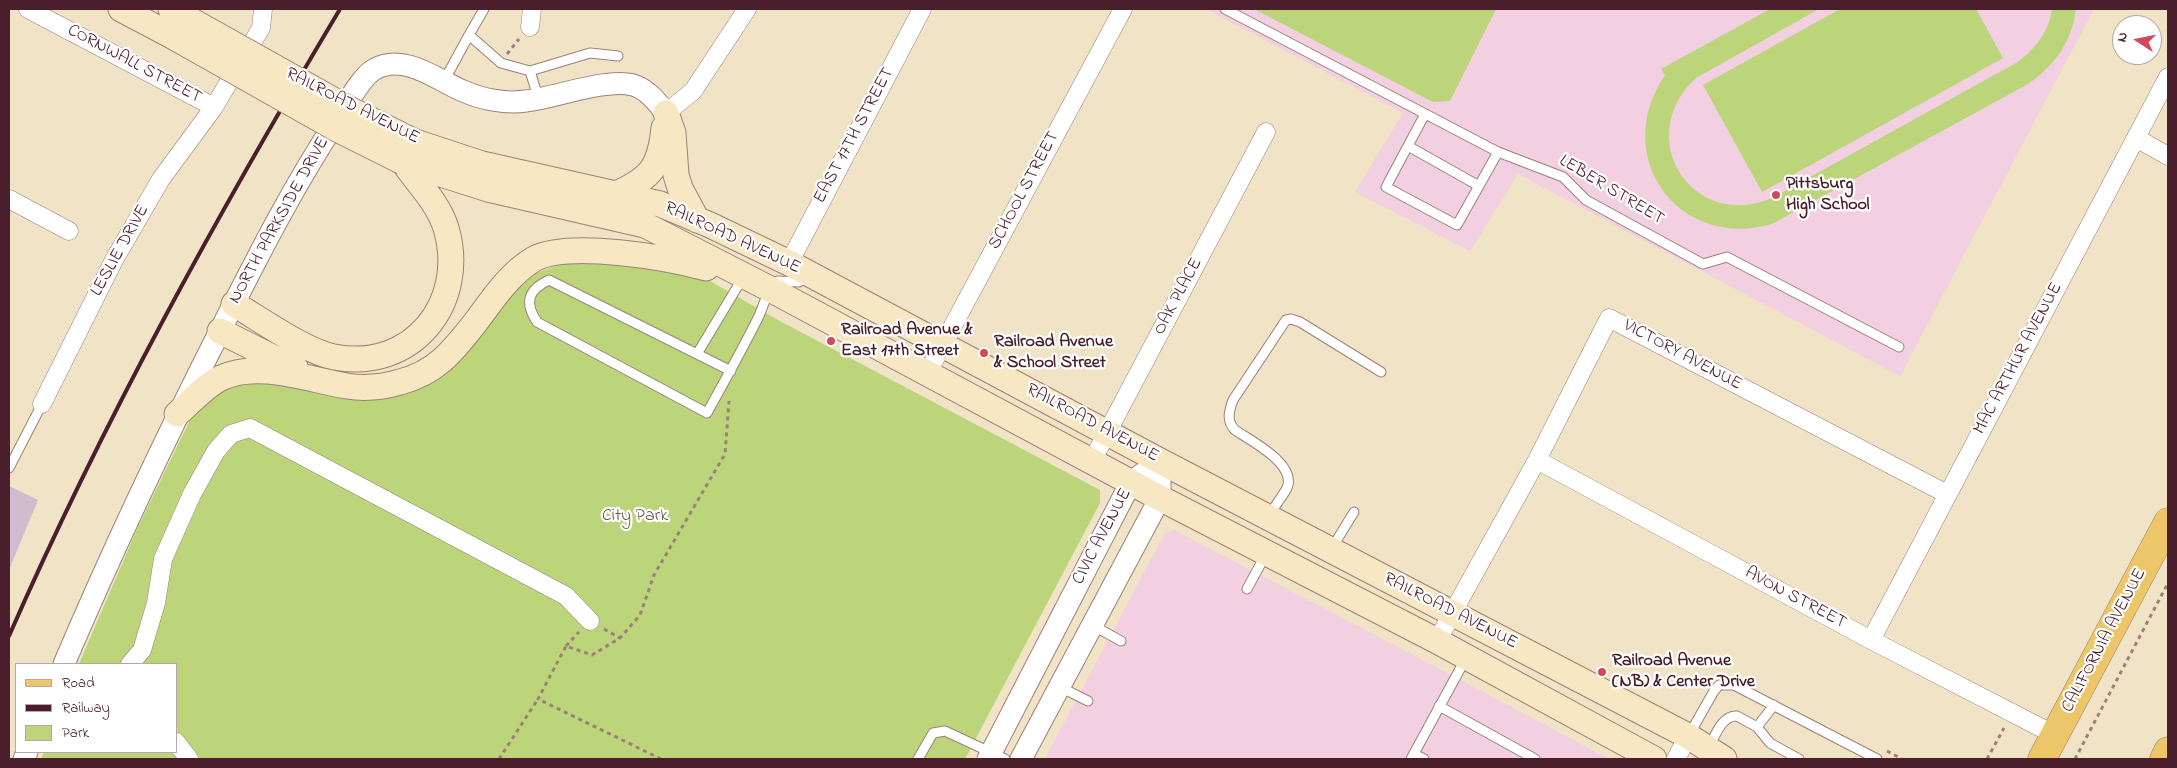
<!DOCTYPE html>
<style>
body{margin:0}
#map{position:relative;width:2177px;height:768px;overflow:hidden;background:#f0e3c6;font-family:"Indie Flower",sans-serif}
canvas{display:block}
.frame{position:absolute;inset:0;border:10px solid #4a1f2b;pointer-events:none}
.legend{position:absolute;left:15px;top:663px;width:162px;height:90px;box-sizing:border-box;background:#fff;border:1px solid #b7a5aa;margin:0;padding:6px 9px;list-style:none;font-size:15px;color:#4a1f2b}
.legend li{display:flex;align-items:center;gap:10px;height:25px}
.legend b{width:25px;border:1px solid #b7a5aa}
.north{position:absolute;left:2112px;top:15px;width:50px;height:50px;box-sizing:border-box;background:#fff;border:1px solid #b7a5aa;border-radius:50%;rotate:281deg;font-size:14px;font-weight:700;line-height:20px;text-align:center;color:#4a1f2b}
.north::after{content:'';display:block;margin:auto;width:18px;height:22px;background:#d1495b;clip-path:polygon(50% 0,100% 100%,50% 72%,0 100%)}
</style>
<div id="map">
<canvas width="2177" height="768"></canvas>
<div class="frame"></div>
<ul class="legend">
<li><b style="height:6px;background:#ecc669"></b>Road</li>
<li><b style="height:6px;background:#4a1f2b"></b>Railway</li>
<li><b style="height:14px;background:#bcd57a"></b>Park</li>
</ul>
<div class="north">N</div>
</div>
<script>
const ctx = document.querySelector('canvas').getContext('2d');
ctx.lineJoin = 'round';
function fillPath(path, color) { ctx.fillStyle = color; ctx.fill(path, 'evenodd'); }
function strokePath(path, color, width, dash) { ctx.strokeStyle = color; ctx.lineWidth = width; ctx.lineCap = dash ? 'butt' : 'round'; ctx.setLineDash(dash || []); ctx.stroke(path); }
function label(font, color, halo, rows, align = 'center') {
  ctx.font = font + ' "Indie Flower",sans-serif'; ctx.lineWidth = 4.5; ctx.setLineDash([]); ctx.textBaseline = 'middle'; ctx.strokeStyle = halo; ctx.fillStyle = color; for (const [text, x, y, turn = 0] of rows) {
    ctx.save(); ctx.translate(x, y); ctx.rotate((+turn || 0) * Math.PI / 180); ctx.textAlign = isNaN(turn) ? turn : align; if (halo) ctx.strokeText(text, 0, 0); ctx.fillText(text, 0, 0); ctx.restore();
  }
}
const built = new Path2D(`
 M1206,9H2094L1900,376L1518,174L1470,251L1355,192L1403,113Z
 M1174,530L1444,671L1609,759H1045L1165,533Z`);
const industrial = new Path2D(`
 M9,486L38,500L9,570Z`);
const green = new Path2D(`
 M1254,9H1496L1450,101L1433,102Z
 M1770,9H1819L1696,78C1631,138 1694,234 1774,197L2016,63C2035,50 2049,32 2052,9H2076C2072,42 2054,66 2028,84L1772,224C1678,251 1610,156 1665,75L1661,69Z
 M1840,9H1976L2003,58L1762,192L1703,85Z
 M566,263L643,266L703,277L778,320L1100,490V503L965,759H41L44,752H176V664H79L137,529L190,420L213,394L234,385L249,382L387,392L535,273Z`);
const path = new Path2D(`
 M507,54L519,39
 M604,629L620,638
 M566,646L579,632
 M1887,751L1902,759
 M499,759L538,699
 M661,759L538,699L566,646L592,655L620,638L640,615L654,575L725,454L729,401
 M1987,759L2004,728
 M2075,759L2168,583`);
const service = new Path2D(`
 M1225,9L1498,152L1563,177L1586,200L1703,264L1727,257L1899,347
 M469,35L484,9
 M530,71L590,53L618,56
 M444,81L469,35L501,63L530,71L539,100
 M1425,114L1386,187L1457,225L1498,152
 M1408,146L1479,186
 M697,354L742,279
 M731,371L549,280C528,290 524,302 537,322L707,413C724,382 742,350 758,318C764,305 767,290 778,281L799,282L807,276
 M9,468L42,404
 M1269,515C1275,506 1282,497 1287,488C1297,464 1251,441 1235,430C1226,421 1229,411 1233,400L1286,320L1291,319L1300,322L1381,372
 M1332,548L1354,512
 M1247,589L1266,554
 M1092,625L1121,641
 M1060,687L1088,701
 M1439,706L1535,759
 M1757,727L1774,705
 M1689,735L1714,691L1719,685H1734L1877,759
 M1709,747C1715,736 1722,715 1737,716L1757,727L1770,743L1799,759
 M1414,754L1424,759
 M918,759L933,733L945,731L1005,759
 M1411,759L1466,658`);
const minor = new Path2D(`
 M28,9L214,107
 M530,27L532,9
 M666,113L693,91L747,9
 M2136,138L2168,156
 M9,199L69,231
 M789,263L922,9
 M927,374L1123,9
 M42,404L114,260L161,179L214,107L261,28L263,9
 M1537,460L1871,640L2055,735
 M1092,461L1266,132
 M1871,640L2168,77
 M1437,641L1537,460L1609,318L1947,494
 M130,664L142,650L156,603L163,559L192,494L216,451L231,434L250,428L566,596L590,621
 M176,742L189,759
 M1676,759L1688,736`);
const tertiary = new Path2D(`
 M64,664C113,549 167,435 224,323C259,254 294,185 337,120C346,106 361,76 375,69C405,53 437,80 463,91C481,99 505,104 526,101C554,98 606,78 633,85C647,89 657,102 666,113
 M24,759L27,752
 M988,759L1131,482L1160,461
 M1021,759L1160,498V461`);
const secondary = new Path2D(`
 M121,9L174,37
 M171,9L185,17
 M666,113L673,133L676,175L680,188L697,220
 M415,142L482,164L660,204L710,225L789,263L1160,461L1688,736L1724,759
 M403,162L488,189L645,225L770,289L1160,498L1437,641L1654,759
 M616,194C652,178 660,166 664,128
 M234,304C260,319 306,352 334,357C412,372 468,303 446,228C438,203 418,183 403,162
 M220,331L296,369
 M177,414C189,404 207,384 221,378C258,360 309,380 347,386C365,389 383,387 400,382C436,373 453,351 475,323C493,299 509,274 534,259C569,240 669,258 706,268`);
const primary = new Path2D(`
 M2042,759L2168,522`);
const motorway = new Path2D(`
 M2164,759L2168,751`);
const rail = new Path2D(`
 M9,636C104,419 219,212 340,9`);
const secondaryBridge = new Path2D(`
 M185,17L351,110L415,142
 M174,37L337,129L403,162`);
const markers = [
 [1776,195,5,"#d1495b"],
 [831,341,5,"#d1495b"],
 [984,353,5,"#d1495b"],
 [1602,672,5,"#d1495b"]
];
const streetNames = [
 ["CORNWALL STREET",134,65,28],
 ["RAILROAD AVENUE",352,107,27],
 ["EAST 17TH STREET",855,136,-62],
 ["SCHOOL STREET",1025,191,-62],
 ["LEBER STREET",1611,191,31],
 ["NORTH PARKSIDE DRIVE",280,221,-61],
 ["RAILROAD AVENUE",732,239,25],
 ["LESLIE DRIVE",121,251,-61],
 ["OAK PLACE",1179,297,-62],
 ["VICTORY AVENUE",1682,356,28],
 ["MAC ARTHUR AVENUE",2019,359,-62],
 ["RAILROAD AVENUE",1092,424,28],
 ["CIVIC AVENUE",1103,537,-62],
 ["AVON STREET",1795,599,28],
 ["RAILROAD AVENUE",1450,612,27],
 ["CALIFORNIA AVENUE",2105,641,-62]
];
const poiNames = [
 ["Pittsburg",1786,185],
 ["High School",1786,206],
 ["Railroad Avenue &",841,331],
 ["East 17th Street",841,352],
 ["Railroad Avenue",994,343],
 ["& School Street",994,364],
 ["Railroad Avenue",1612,662],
 ["(NB) & Center Drive",1612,683]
];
const parkNames = [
 ["City Park",635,517]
];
fillPath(built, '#f2cfe1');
fillPath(industrial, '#cfbdcf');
fillPath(green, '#bcd57a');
strokePath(service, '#9d8178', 11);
strokePath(minor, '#9d8178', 19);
strokePath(tertiary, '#9d8178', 23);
strokePath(secondary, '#9d8178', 27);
strokePath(primary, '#9d8178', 29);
strokePath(motorway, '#9d8178', 29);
strokePath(path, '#9d8178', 3, [4, 4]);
strokePath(service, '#fff', 9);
strokePath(minor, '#fff', 18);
strokePath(tertiary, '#fff', 21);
strokePath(secondary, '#f7e8c3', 25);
strokePath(primary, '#ecc669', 28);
strokePath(motorway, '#ecc669', 28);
strokePath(rail, '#4a1f2b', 4);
strokePath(secondaryBridge, '#9d8178', 27, []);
strokePath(secondaryBridge, '#f7e8c3', 25);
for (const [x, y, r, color] of markers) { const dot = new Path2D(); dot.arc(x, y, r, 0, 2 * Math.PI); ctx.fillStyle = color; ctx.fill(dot); strokePath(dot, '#fff', 2); }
label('18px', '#4a1f2b', '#fff', streetNames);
label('bold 18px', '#4a1f2b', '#fff', poiNames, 'left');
label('18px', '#6c5643', '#fff', parkNames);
</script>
